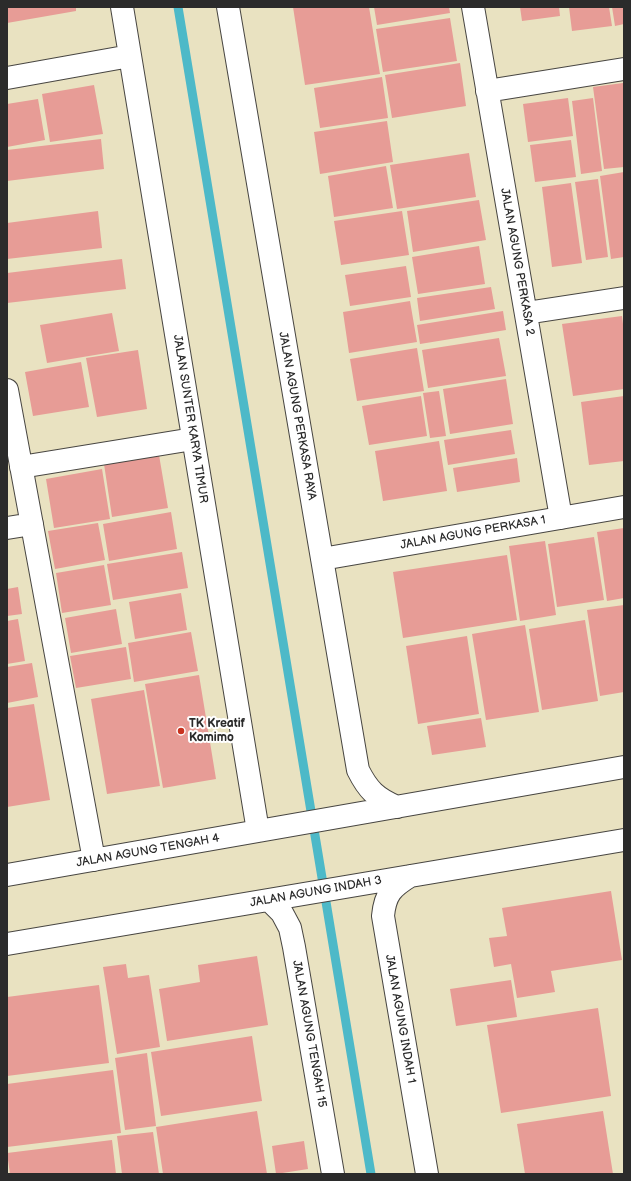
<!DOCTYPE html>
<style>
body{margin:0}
#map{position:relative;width:631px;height:1181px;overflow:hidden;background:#e9e2c1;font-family:"Balsamiq Sans",sans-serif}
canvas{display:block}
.frame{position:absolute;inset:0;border:8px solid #2b2b2b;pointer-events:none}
</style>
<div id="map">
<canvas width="631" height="1181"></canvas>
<div class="frame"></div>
</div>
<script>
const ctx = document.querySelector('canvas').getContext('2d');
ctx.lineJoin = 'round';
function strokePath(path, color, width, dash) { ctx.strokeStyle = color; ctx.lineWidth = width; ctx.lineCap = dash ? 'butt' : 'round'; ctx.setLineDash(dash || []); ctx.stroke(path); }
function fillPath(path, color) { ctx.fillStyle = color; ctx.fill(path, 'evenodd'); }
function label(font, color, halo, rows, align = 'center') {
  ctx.font = font + ' "Balsamiq Sans",sans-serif'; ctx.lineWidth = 4; ctx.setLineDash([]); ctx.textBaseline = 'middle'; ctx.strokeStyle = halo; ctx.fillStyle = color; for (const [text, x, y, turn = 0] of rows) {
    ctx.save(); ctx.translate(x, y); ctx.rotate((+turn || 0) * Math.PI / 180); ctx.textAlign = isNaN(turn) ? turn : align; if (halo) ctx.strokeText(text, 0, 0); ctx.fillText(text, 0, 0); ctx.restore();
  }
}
const stream = new Path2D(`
 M178,7L371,1174`);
const building = new Path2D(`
 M7,7H76V11L7,23Z
 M293,7H369L380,74L305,85Z
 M374,7H449L450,13L377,25Z
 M520,7H559L560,16L522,21Z
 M569,7H609L612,26L572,31Z
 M612,7H624V24L615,26Z
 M450,18L457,61L383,72L376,29Z
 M460,63L466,106L392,118L385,75Z
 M382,77L388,118L320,128L314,88Z
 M623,83L624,91V167L604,169L593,87Z
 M94,85L103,134L50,142L42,94Z
 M568,98L573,136L528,142L523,104Z
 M593,98L602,171L581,174L572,101Z
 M38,99L45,140L7,147V104Z
 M387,121L393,162L320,174L314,132Z
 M101,139L104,169L7,181V150Z
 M571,140L576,177L535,182L530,145Z
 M469,153L476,197L397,209L390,165Z
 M386,166L393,208L334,217L328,176Z
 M624,172V257L611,259L600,176Z
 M598,179L608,257L586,260L575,182Z
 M571,183L582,263L552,267L542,187Z
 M479,200L486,240L413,252L407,211Z
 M98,211L102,248L7,259V223Z
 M402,211L409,255L341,265L334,221Z
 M479,246L485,284L418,294L412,257Z
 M122,259L126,289L7,303V273Z
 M406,266L411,297L350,306L345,275Z
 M491,287L495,309L420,321L417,298Z
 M410,301L417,342L349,353L343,312Z
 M503,311L506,330L420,344L417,325Z
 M112,313L119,351L47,363L40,325Z
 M622,316L624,332V389L573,396L562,324Z
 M499,338L506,376L428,388L422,350Z
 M417,348L424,391L357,401L350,359Z
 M138,350L147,409L97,417L86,358Z
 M81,362L89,407L33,416L25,372Z
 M506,379L513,424L450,434L443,389Z
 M439,391L446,436L430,438L423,393Z
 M421,396L427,436L369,445L362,406Z
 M624,396V461L589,465L581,402Z
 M511,430L515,454L448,465L444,440Z
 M439,441L447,491L383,501L375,451Z
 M159,455L168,508L112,517L104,464Z
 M517,458L520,482L457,492L453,468Z
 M102,469L110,519L54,528L46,479Z
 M171,512L177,549L109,561L103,524Z
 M98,523L105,560L55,569L48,531Z
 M624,528V598L607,601L597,532Z
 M594,537L604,600L557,607L548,544Z
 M545,541L556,615L520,621L509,546Z
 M182,552L188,588L113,600L107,564Z
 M507,555L517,620L403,638L393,572Z
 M104,565L111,605L62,613L56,573Z
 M18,587L22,614L7,616V589Z
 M181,593L187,630L135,639L129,602Z
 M624,605V692L600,696L587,610Z
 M116,609L122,644L71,653L65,618Z
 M18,619L25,661L7,664V621Z
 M585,620L598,701L542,710L529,629Z
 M525,625L539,712L486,720L472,634Z
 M191,632L198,671L134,682L128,643Z
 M467,636L479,714L418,724L406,646Z
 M126,647L131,679L76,688L70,656Z
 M32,663L38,697L7,703V667Z
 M199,675L216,779L163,788L145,684Z
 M144,690L160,786L107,794L91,699Z
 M34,704L50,800L7,807V708Z
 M481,718L486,747L432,755L427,726Z
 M611,891L622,960L551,971L555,992L517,998L511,964L494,967L489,938L507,936L502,908Z
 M257,956L268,1025L167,1041L159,989L200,982L198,965Z
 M126,964L128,978L149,975L160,1047L117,1054L103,967Z
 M511,980L517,1017L456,1026L450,989Z
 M99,985L109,1063L7,1076V997Z
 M598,1008L611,1096L501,1113L487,1025Z
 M252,1036L262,1101L161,1116L151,1052Z
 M147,1053L156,1126L125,1130L115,1058Z
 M113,1070L121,1133L7,1147V1084Z
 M257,1111L267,1174H163L156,1127Z
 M603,1111L613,1174H525L517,1124Z
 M153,1132L159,1174H122L117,1136Z
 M112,1140L116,1174H10L7,1153Z
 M304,1141L308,1169L276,1174L272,1146Z`);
const minor = new Path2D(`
 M122,7L258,831
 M228,7L358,770C368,790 376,798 397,807
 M473,7L561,518
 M7,78L130,56
 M487,91L624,69
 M526,313L624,298
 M7,390L94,860
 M21,467L193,439
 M7,528L32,524
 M322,559L624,507
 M7,875L624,767
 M410,876C392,887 385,894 383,916L427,1174
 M269,900L282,913L290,928L294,947L333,1174
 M7,944L624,840`);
const markers = [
 [181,731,4,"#c8321e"]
];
const streetNames = [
 ["JALAN AGUNG PERKASA 2",517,262,80],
 ["JALAN AGUNG PERKASA RAYA",297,416,80],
 ["JALAN SUNTER KARYA TIMUR",190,419,81],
 ["JALAN AGUNG PERKASA 1",473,533,-10],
 ["JALAN AGUNG TENGAH 4",148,851,-10],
 ["JALAN AGUNG INDAH 3",316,892,-10],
 ["JALAN AGUNG INDAH 1",400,1019,80],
 ["JALAN AGUNG TENGAH 15",309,1034,80]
];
const poiNames = [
 ["TK Kreatif",189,724],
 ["Komimo",189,738]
];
strokePath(stream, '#4db9c8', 9);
fillPath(building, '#e79c96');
strokePath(minor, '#484642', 24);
strokePath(minor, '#fff', 22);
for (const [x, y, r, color] of markers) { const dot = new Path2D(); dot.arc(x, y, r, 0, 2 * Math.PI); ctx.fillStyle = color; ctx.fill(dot); strokePath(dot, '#fff', 1.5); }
label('12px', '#2b2b2b', '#fff', streetNames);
label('bold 12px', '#2b2b2b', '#fff', poiNames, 'left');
</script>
